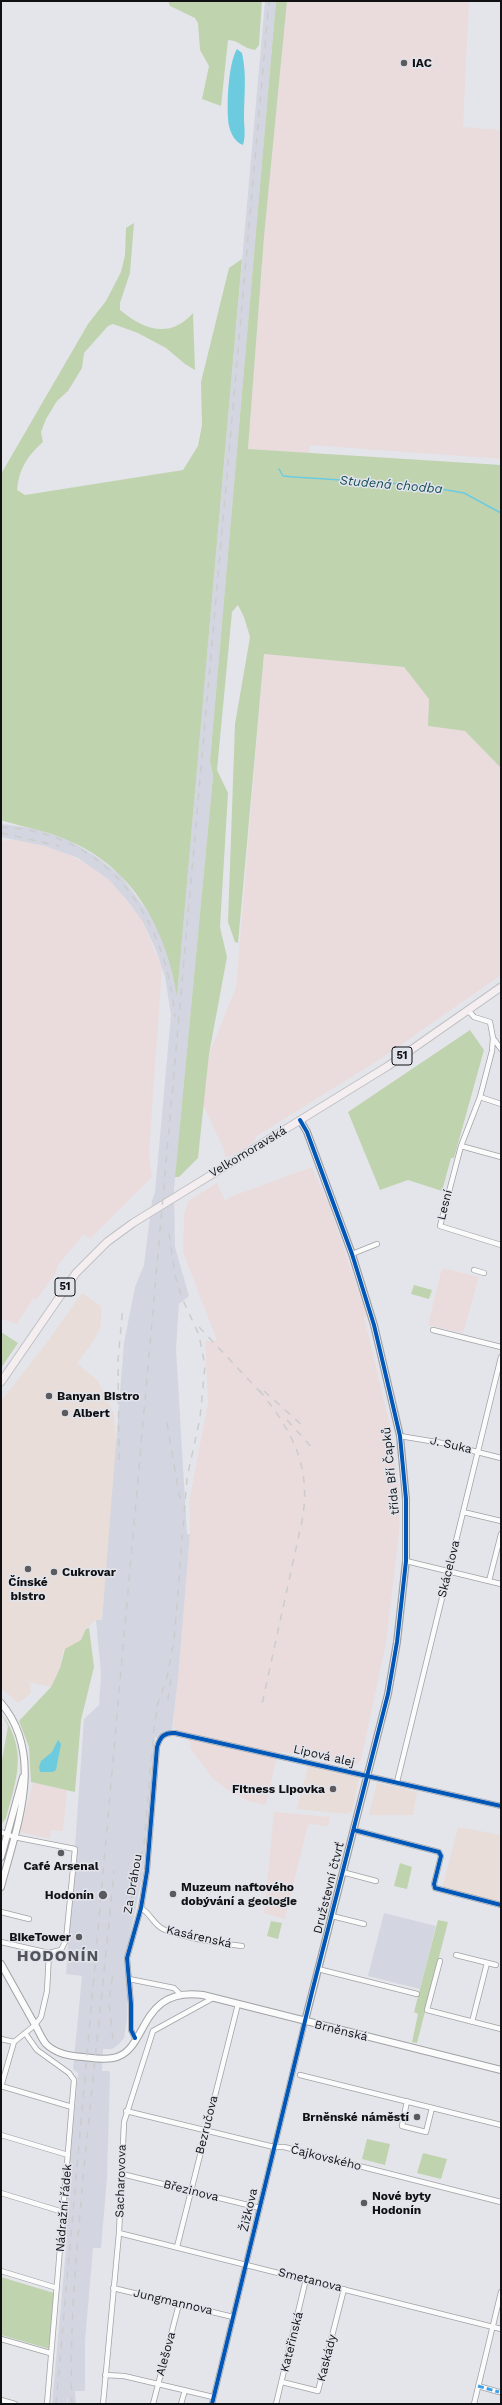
<!DOCTYPE html>
<meta charset="utf-8">
<style>
body{margin:0}
#map{position:relative;width:502px;height:2405px;overflow:hidden;background:#e4e5ea;font-family:"Work Sans",sans-serif}
canvas{display:block}
.frame{position:absolute;inset:0;border:2px solid #111114;pointer-events:none}
</style>
<div id="map">
<canvas width="502" height="2405"></canvas>
<div class="frame"></div>
</div>
<script>
const ctx = document.querySelector('canvas').getContext('2d');
ctx.lineJoin = 'round';
function fillPath(path, color) { ctx.fillStyle = color; ctx.fill(path, 'evenodd'); }
function strokePath(path, color, width, dash) { ctx.strokeStyle = color; ctx.lineWidth = width; ctx.lineCap = dash ? 'butt' : 'round'; ctx.setLineDash(dash || []); ctx.stroke(path); }
function label(font, color, halo, rows, align = 'center') {
  ctx.font = font + ' "Work Sans",sans-serif'; ctx.lineWidth = 3; ctx.setLineDash([]); ctx.textBaseline = 'middle'; ctx.strokeStyle = halo; ctx.fillStyle = color; for (const [text, x, y, turn = 0] of rows) {
    ctx.save(); ctx.translate(x, y); ctx.rotate((+turn || 0) * Math.PI / 180); ctx.textAlign = isNaN(turn) ? turn : align; if (halo) ctx.strokeText(text, 0, 0); ctx.fillText(text, 0, 0); ctx.restore();
  }
}
const commercial = new Path2D(`
 M82,1293L101,1306V1326L93,1342L77,1363L98,1381L114,1414L117,1456L102,1620H96L86,1629L82,1640L63,1651L60,1668L51,1687L1,1676V1401L48,1341Z
 M1,1676L30,1683L31,1693L18,1703L1,1688Z
 M308,1766L359,1777L352,1812L347,1814L297,1809Z
 M377,1783L417,1792L413,1815H369Z
 M458,1827L501,1835V1902L442,1889Z`);
const industrial = new Path2D(`
 M287,1H469L463,127L501,130V459L310,445L309,453L248,449L264,237Z
 M264,654L404,667L429,699L428,726L465,731L501,768V975L382,1058L255,1137L256,1140L244,1149L226,1158L224,1153L225,1152L203,1105L209,1054L236,987Z
 M17,839L60,850L95,868L108,879L127,900L143,922L162,968L149,1154L152,1177L90,1239L84,1234L58,1265L55,1274L36,1300L33,1299L17,1324L1,1319V841Z
 M312,1167L329,1205L367,1316L364,1317L391,1430L400,1494L399,1534L386,1643L361,1760L354,1766L278,1751L266,1805L251,1802L228,1790L213,1779L190,1748L191,1745L183,1732L173,1728L190,1534L189,1502L208,1403L205,1341H217L183,1252L184,1214L188,1201L217,1183L225,1201L230,1197Z
 M442,1268L479,1277L463,1333L428,1325Z
 M33,1783L67,1790L63,1831L51,1830L50,1839L20,1832Z
 M274,1812L330,1817L328,1826L310,1824L307,1828L285,1919L264,1913Z`);
const built = new Path2D(`
 M265,1H276L210,761L213,776L174,1189L175,1247L189,1296L179,1304L176,1349L187,1534H190L178,1678L172,1730L164,1731L158,1738L155,1737L143,1874L124,1962L128,1989L127,2020L124,2038L118,2045L112,2049H103L102,2071H109L110,2074L107,2178L101,2248H93L85,2341V2391H75L76,2404H68V2396L67,2404H52L67,2238L64,2229L78,2073L73,2069L82,1976L66,1974L84,1719L99,1705L101,1674L96,1620H102L124,1343L135,1287L144,1265L152,1201L155,1192L171,1015L165,977L156,950L143,922L127,900L108,879L78,858L45,846L1,837V824L32,828L67,839L97,857L121,876L154,920L167,951L177,994Z
 M384,1913L436,1926L420,1989L368,1976Z`);
const green = new Path2D(`
 M168,1H262L259,45L255,50C244,49 239,40 228,40L221,106L202,99L209,66L200,50L198,23L195,18L170,6Z
 M276,1H287L264,237L248,449L501,465V768L465,731L428,726L429,699L404,667L264,654L238,943L235,942L228,922L235,724L250,637L244,617L238,605L232,612L217,770L228,793L220,927L227,957L209,1054L198,1158L179,1177H175L213,776L210,761Z
 M134,223L130,273L120,303V310C144,330 170,339 193,313L195,370L185,364L166,348L138,333L113,324L108,326L84,353L82,368L68,391L57,401L46,419L41,432L43,442C27,456 19,469 17,490L25,495L183,470L198,446L202,425L201,382L229,268L242,259L177,996C166,928 132,866 65,839C44,830 22,827 1,820V474L88,324L106,301L121,272L125,255L126,228Z
 M470,1030L484,1050L454,1158H451L442,1191L408,1180L380,1190L348,1112Z
 M414,1285L432,1290L429,1299L411,1294Z
 M1,1332L18,1343L1,1368Z
 M89,1628L94,1667L81,1720L75,1792L31,1782L29,1747L19,1721L51,1687L60,1668L65,1649L81,1640L86,1629Z
 M1,1713C28,1750 17,1777 6,1818L1,1825V1766L8,1726Z
 M400,1863L412,1867L407,1889L394,1886Z
 M438,1920L448,1922L417,2043L412,2042L418,2014L414,2012Z
 M271,1921L282,1923L278,1939L267,1936Z
 M367,2139L390,2144L385,2165L362,2159Z
 M423,2153L447,2159L441,2179L417,2173Z
 M1,2277L54,2293L50,2349L1,2335Z`);
const water = new Path2D(`
 M237,49L242,53C247,75 244,95 244,118C244,128 246,135 243,145C235,142 231,134 229,126C226,110 228,63 237,49Z
 M58,1740L61,1744L56,1770L53,1772H40L39,1767L41,1761L52,1752Z`);
const stream = new Path2D(`
 M279,469L283,476L294,477L419,485L464,493L501,513`);
const minor = new Path2D(`
 M468,1010L474,1017L490,1022L493,1038
 M501,1049L493,1038L492,1051L480,1097L461,1146L501,1157
 M480,1097L501,1104
 M461,1146L440,1226L501,1245
 M352,1254L377,1244
 M474,1270L484,1273
 M433,1330L501,1347
 M400,1436L442,1443L501,1458
 M463,1512L501,1521
 M406,1561L501,1584
 M489,1581L501,1534
 M397,1782L501,1357
 M354,1830L439,1852L441,1856L434,1884L435,1888L501,1905
 M1,1832L14,1837L75,1849L66,1940L61,1950L49,1953L1,1942
 M342,1872L376,1881
 M141,1908C150,1913 154,1925 163,1929C187,1939 216,1943 242,1946
 M1,1912L29,1919
 M332,1916L364,1924
 M456,1955L496,1965
 M440,1961L427,2010L501,2029
 M318,1969L417,1994
 M129,1979L174,1988L181,1995
 M472,2022L487,1963
 M25,2033L37,2050L69,2073L74,2080L47,2404
 M135,2038L131,2030V2004L127,1958L141,1908L147,1871L157,1747C160,1737 164,1732 175,1733L501,1806
 M1,2039L14,2042
 M300,2075L501,2125
 M1,2086L72,2107
 M1,2087L14,2042L35,2025L41,2017L47,1991L49,1953
 M407,2101L402,2126L426,2132L432,2108
 M126,2111L274,2147H284L501,2202
 M1,2135L68,2155
 M122,2174L260,2208
 M1,2193L63,2212
 M119,2233L501,2329
 M177,2247L238,2004
 M1,2271L57,2288
 M113,2288L233,2317
 M1,2339L50,2353
 M105,2375L124,2376L213,2397
 M282,2382L318,2391L344,2289
 M478,2386L499,2392
 M1,2400L15,2404
 M103,2404L119,2233L124,2122L153,2031L213,1998
 M153,2404L179,2304
 M181,2404L185,2390
 M212,2404L305,2021
 M276,2404L306,2279
 M474,2404L501,2292`);
const tertiary = new Path2D(`
 M300,1120L307,1132L352,1254L374,1325L390,1393L400,1436L406,1499V1561L397,1642L388,1694L305,2021`);
const secondary = new Path2D(`
 M1,1703C46,1756 16,1828 1,1887
 M1,1857L23,1777
 M1,1964C12,1984 23,2003 34,2023C38,2029 41,2038 46,2044C56,2054 70,2056 83,2057C92,2058 103,2060 113,2058C149,2052 137,1986 203,1995L501,2070`);
const primary = new Path2D(`
 M1,1382L76,1273L107,1242L133,1223L388,1066L501,987`);
const rail = new Path2D(`
 M1,827C109,832 166,918 175,1017
 M1,833L59,846
 M199,1327L262,1394
 M259,1390C292,1431 312,1466 302,1521L262,1704
 M264,1391L304,1427
 M287,1420L315,1451
 M167,1423L181,1505
 M119,1460L118,1360L123,1306
 M168,1700L171,1677
 M157,1706L167,1677L174,1641L187,1478L200,1418L205,1366L199,1335L182,1298L175,1275L169,1233
 M131,1899L144,1844L154,1728L158,1702
 M113,2039L109,2002L113,1973
 M56,2404L269,1
 M72,2404C69,2333 76,2261 82,2190C92,2083 104,1977 114,1871`);
const quiet = new Path2D(`
 M478,2386L499,2392`);
const cycleway = new Path2D(`
 M354,1830L439,1852L441,1856L434,1884L435,1888L501,1905
 M135,2038L131,2030V2004L127,1958L141,1908L147,1871L157,1747C160,1737 164,1732 175,1733L501,1806
 M212,2404L312,1992L388,1694L397,1642L406,1561V1499L400,1436L390,1393L374,1325L352,1254L307,1132L300,1120`);
const markers = [
 [404,63,4,"#5b5b5f"],
 [49,1396,4,"#5b5b5f"],
 [65,1413,4,"#5b5b5f"],
 [28,1569,4,"#5b5b5f"],
 [54,1572,4,"#5b5b5f"],
 [333,1789,4,"#5b5b5f"],
 [61,1853,4,"#5b5b5f"],
 [173,1894,4,"#5b5b5f"],
 [103,1895,5,"#5b5b5f"],
 [79,1937,4,"#5b5b5f"],
 [417,2117,4,"#5b5b5f"],
 [364,2203,4,"#5b5b5f"]
];
const shields = [
 [402,1056,20],
 [65,1287,20]
];
const shieldNames = [
 ["51",402,1056],
 ["51",65,1287]
];
const poiNames = [
 ["IAC",412,63],
 ["Banyan Bistro",57,1396],
 ["Albert",73,1413],
 ["Cukrovar",62,1572],
 ["Čínské",28,1582,"center"],
 ["bistro",28,1596,"center"],
 ["Fitness Lipovka",325,1789,"right"],
 ["Café Arsenal",61,1866,"center"],
 ["Muzeum naftového",181,1887],
 ["dobývání a geologie",181,1901],
 ["Hodonín",94,1895,"right"],
 ["BikeTower",71,1937,"right"],
 ["Brněnské náměstí",409,2117,"right"],
 ["Nové byty",372,2196],
 ["Hodonín",372,2210]
];
const streetNames = [
 ["Velkomoravská",248,1152,-31],
 ["Lesní",445,1205,-76],
 ["J. Suka",451,1445,13],
 ["třída Bří Čapků",391,1471,-96],
 ["Skácelova",449,1569,-76],
 ["Lipová alej",324,1756,13],
 ["Za Dráhou",133,1884,-80],
 ["Družstevní čtvrť",329,1888,-76],
 ["Kasárenská",199,1937,13],
 ["Brněnská",341,2031,14],
 ["Bezručova",207,2125,-76],
 ["Čajkovského",326,2158,14],
 ["Sacharovova",121,2181,-88],
 ["Březinova",191,2191,14],
 ["Nádražní řádek",64,2208,-85],
 ["Žižkova",249,2210,-77],
 ["Smetanova",310,2280,14],
 ["Jungmannova",173,2302,13],
 ["Kateřinská",292,2342,-76],
 ["Alešova",166,2354,-75],
 ["Kaskády",327,2358,-76]
];
const waterNames = [
 ["Studená chodba",391,485,5]
];
const districtNames = [
 ["HODONÍN",58,1956]
];
fillPath(commercial, '#e8ddd8');
fillPath(industrial, '#eadcdc');
fillPath(built, '#d3d6e0');
fillPath(green, '#c0d3af');
fillPath(water, '#6ccbdf');
strokePath(stream, '#6ccbdf', 1.5);
strokePath(minor, '#a1a2a5', 6);
strokePath(tertiary, '#a1a2a5', 8);
strokePath(secondary, '#a1a2a5', 8);
strokePath(primary, '#c1c1c4', 9);
strokePath(minor, '#fbfbfc', 4.5);
strokePath(tertiary, '#fbfbfc', 5.5);
strokePath(secondary, '#fbfbfc', 6);
strokePath(primary, '#f4eef0', 7);
strokePath(rail, '#cbcccc', 1.5, [7, 7]);
strokePath(quiet, '#3da1ea', 3, [6, 3]);
strokePath(cycleway, '#0057b8', 4);
for (const [x, y, r, color] of markers) { const dot = new Path2D(); dot.arc(x, y, r, 0, 2 * Math.PI); ctx.fillStyle = color; ctx.fill(dot); strokePath(dot, '#e2e4ec', 1.5); }
for (const [x, y, w] of shields) { const box = new Path2D(); box.roundRect(x - w / 2, y - 9, w, 18, 3); ctx.fillStyle = '#e2e4ec'; ctx.fill(box); strokePath(box, '#111114', 1); }
label('bold 11px', '#111114', null, shieldNames);
label('bold 12px', '#111114', '#e2e4ec', poiNames, 'left');
label('12px', '#111114', '#e2e4ec', streetNames);
label('italic 13px', '#144c57', '#e2e4ec', waterNames);
ctx.letterSpacing = '1px';
label('bold 16px', '#52545b', '#e2e4ec', districtNames);
ctx.letterSpacing = '0px';
</script>
